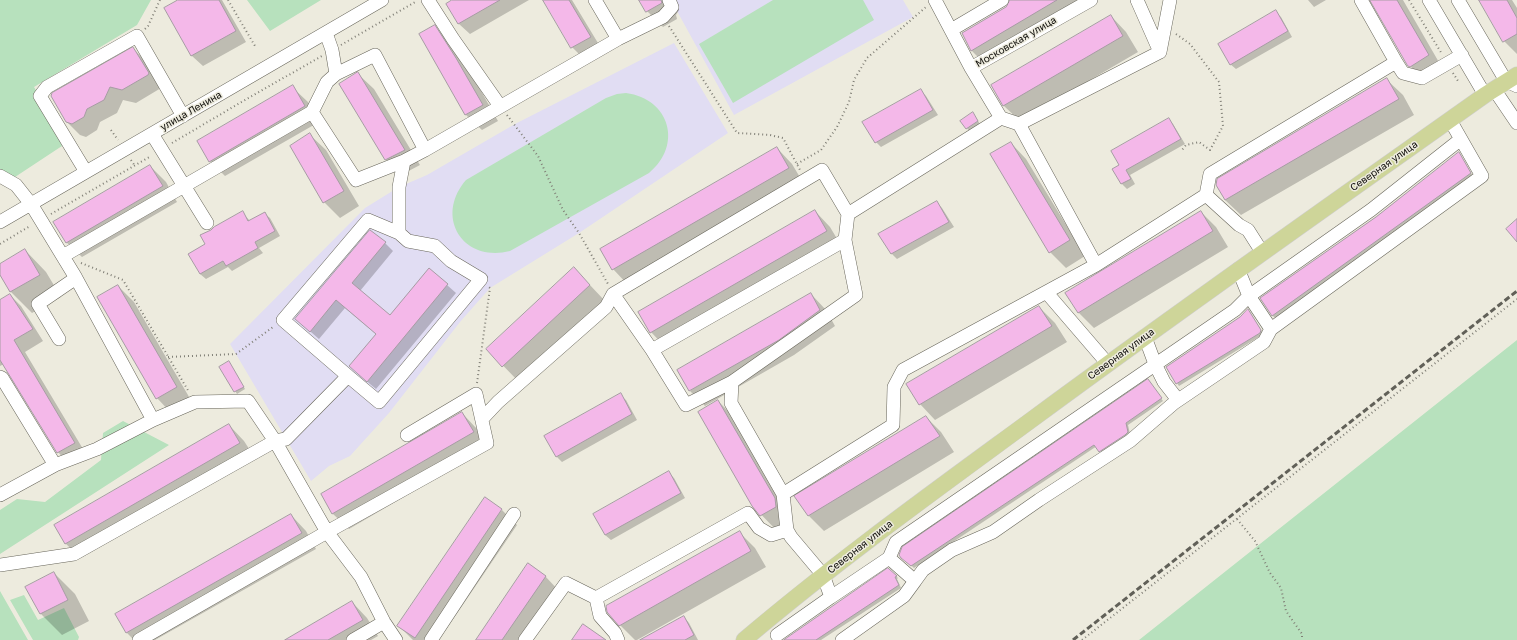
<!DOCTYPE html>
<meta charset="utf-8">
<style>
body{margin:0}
canvas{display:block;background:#edebde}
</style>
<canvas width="1517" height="640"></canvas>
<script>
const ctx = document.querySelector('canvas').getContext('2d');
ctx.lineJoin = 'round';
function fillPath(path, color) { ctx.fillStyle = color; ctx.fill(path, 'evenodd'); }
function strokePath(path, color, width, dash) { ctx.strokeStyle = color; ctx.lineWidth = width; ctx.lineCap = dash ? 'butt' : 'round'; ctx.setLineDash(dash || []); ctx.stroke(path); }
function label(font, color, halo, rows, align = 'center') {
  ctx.font = font + ' "Golos Text",sans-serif'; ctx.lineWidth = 3; ctx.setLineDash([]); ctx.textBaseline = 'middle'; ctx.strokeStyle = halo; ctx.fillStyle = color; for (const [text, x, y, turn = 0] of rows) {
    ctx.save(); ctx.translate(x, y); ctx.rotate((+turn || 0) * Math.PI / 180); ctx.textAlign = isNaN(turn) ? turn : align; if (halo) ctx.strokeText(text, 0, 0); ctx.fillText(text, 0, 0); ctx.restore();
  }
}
const education = new Path2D(`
 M671,0H903L913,17L734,115Z
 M674,43L728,133L579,233L490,288L460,322L389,413L350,456L329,466L311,481L230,344L365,208L399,187L427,175L515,124Z`);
const green = new Path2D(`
 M0,0H151L137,25L34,87L56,125L62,146L15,177L0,171Z
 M247,0H321L270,31Z
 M773,0H863L874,20L733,103L699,44Z
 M626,93C670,99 683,145 649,173L510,251C463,263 434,217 466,180L606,98L617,94Z
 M1517,340V640H1139Z
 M123,421L169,445L0,554V510L17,499L45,502L101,460L103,433Z
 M0,591L28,640H0Z
 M24,595L38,620L64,608L79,637L78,640H33L10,600Z`);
const shadow = new Path2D(`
 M180,0H222L246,42L203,66L192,56L165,8Z
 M454,0H529L470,34L459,24L448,4Z
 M544,0H572L601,48L583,58L572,47Z
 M641,0H673L679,10L676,15L677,19L663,27L647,11Z
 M1012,0H1076L1082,9L987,66L972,51L963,33L1007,8Z
 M1308,0H1326L1314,7Z
 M1371,0H1403L1444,71L1425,81L1409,65Z
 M1480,0H1512L1517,8V54L1504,41Z
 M1275,12L1281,17L1292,37L1236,69L1230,64Z
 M1111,16L1126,32L1138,52L1020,121L1004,106L992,86Z
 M434,26L450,42L472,75L498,121L482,130L466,115L420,34Z
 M133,48L146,62L161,88L136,103L123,100L117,113L100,122L97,130L86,137L80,135L66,121Z
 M358,74L374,89L420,165L401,175L386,159Z
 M1387,80L1403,95L1414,115L1241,215L1225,200L1217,185Z
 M292,87L308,102L319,122L225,176L210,161Z
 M921,91L926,96L938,115L881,147L876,142Z
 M975,116L980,124L969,131L962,121Z
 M1168,119L1173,124L1185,144L1130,175L1135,184L1127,189L1122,184L1114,169L1120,165Z
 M310,135L326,150L359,206L340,218L324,202Z
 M1011,143L1026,159L1085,256L1066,268L1050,252Z
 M777,148L792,164L804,184L628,285L613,269Z
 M1459,153L1473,176L1275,318L1273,316L1261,298L1376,217Z
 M150,166L166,182L177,202L82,257L66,242Z
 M937,203L942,208L954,227L897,259L892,254L880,234Z
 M815,211L830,227L842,247L666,348L651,332Z
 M242,212L250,221L264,213L270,218L280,236L259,248L263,253L232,271L228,267L206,279L200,274L206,245L211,231Z
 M1201,212L1216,227L1228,247L1094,328L1079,313L1067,293Z
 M385,243L393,251L360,291L390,316L429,269L456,293L376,389L358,374L377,335L345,308L319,339L304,326Z
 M25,250L46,272L61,297L32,313L11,292L0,275V265Z
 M589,284L605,301L519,382L487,349Z
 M118,286L134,302L192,402L172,414L157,398Z
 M811,294L826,310L835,326L794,355L705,406L690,391Z
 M10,295L21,306L43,341L25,352L86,454L69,464L58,452L4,364L0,366V301Z
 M1039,307L1055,323L1067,342L935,420L920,404Z
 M1250,312L1263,333L1262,335L1179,386L1177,383L1240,317Z
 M229,362L245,389L237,394L221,367Z
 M1148,380L1163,401L1128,425L1130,434L1102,453L1097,446L914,568L900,555Z
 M620,395L626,400L637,420L562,462L557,457L546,437Z
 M718,401L734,417L791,514L777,531L753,506Z
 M462,413L477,429L488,448L349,529L333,514L322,495Z
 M926,417L941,432L954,452L824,531L808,515Z
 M229,425L244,441L255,458L81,558L65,543Z
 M669,473L674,478L685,498L611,540L605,535Z
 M502,510L517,525L439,640H413L399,626Z
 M291,515L306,531L316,549L155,640H134L126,632Z
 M739,532L755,548L766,567L637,640H635L620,625Z
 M888,569L898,578L897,579L901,588L821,640H786Z
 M54,573L75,594L89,621L62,635L41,614L27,587Z
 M545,576L560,592L528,640H477Z
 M352,602L367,618L378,636L371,640H287Z
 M684,617L689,623L698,640H642Z`);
const building = new Path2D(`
 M178,0H219L236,31L191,56L164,8Z
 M452,0H500L458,24L446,4Z
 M543,0H569L591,37L571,48Z
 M639,0H661L662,3L646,12Z
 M1010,0H1057L971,51L962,33L1006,7Z
 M1370,0H1397L1429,55L1410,67L1408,66Z
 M1479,0H1507L1517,18V34L1503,42Z
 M1276,10L1288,31L1230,65L1218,44Z
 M1111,15L1123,36L1003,106L991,85Z
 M435,25L456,58L483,105L465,115L419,34Z
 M133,47L149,73L148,75L122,90L110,87L104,100L87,109L84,117L72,124L66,122L51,96L52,93Z
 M358,72L405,150L385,160L339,84Z
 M1387,78L1399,99L1225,200L1216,185L1217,179Z
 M293,85L305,106L209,162L197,141Z
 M921,89L933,110L875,143L862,122Z
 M973,112L978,121L966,129L960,121Z
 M1169,118L1181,139L1126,170L1131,179L1121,184L1112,169L1119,165L1111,151Z
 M310,133L344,191L323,203L290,146Z
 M1011,142L1070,240L1049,253L990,154Z
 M777,147L789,168L612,270L600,249Z
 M1459,152L1471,173L1272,316L1260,298L1376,217Z
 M150,165L163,186L66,243L53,222Z
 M937,201L949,222L891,254L878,234Z
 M815,210L827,231L650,333L638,312Z
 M243,211L248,221L265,212L275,231L255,242L258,248L226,266L223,261L200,274L188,254L205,244L200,235L211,230L214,227Z
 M1201,211L1213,231L1078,313L1065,293Z
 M1517,219V242L1506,229Z
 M370,230L386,242L352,283L390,315L429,268L448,284L367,382L349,366L376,334L336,300L310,332L295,319Z
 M25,249L40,275L10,292L0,275V264Z
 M574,267L590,285L502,367L486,349Z
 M118,285L177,387L156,399L97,297Z
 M811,293L820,310L779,340L689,391L677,370Z
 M10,294L33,329L14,340L75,443L57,453L0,360V300Z
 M1039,306L1052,326L919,405L906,384Z
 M1248,309L1261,330L1260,333L1176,384L1166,367L1240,317Z
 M229,361L244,387L234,392L219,367Z
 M1148,379L1162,398L1126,423L1128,432L1125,435L1099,452L1094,445L911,566L901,558L899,555L902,547Z
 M621,393L632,414L556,457L544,436Z
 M718,400L775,498L776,507L760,516L752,506L698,412Z
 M462,412L474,432L332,514L321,494Z
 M926,416L940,436L808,516L794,496Z
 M229,424L240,443L65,544L54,525Z
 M669,471L681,493L605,535L593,514Z
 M485,497L502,509L415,638L397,626Z
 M291,514L302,533L126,633L115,614Z
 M740,531L751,551L619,626L607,612L606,606Z
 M528,563L546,576L502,640H476Z
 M888,568L897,576L895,577L899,585L816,640H784Z
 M54,572L68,600L40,614L25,587Z
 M352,601L363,620L328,640H285Z
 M684,616L694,635L685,640H640Z
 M583,624L606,640H572Z`);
const path = new Path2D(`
 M228,0L255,46
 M1409,0L1442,54
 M669,26L737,133L770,135L783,138L800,170
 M145,29L148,26L160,0
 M1176,34L1190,44L1219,82L1223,126L1210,150L1199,142L1186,145L1182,150
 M341,45L417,1
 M1453,73L1458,81
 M507,115L538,156L563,210L579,233L608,284
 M111,130L118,140
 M172,143L250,97L322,56
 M131,160L135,166
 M797,164L821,150L837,127L849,102L854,80L867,58L926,7
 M51,214L151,156
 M0,244L30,226
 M81,263L123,280L189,392
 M168,357L236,354L273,327
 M477,383L490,288L489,287
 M1237,519L1255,541L1270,573L1281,588L1286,611L1302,634V640
 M1082,640L1517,299`);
const minor = new Path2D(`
 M428,0L453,39L500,106
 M935,0L971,68L1001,118
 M1429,0L1485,95
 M1458,0L1506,81L1517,86
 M951,30L1002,0
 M326,33L332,50L336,74
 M618,39L663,17L672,7L669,0
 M1160,52L1170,0
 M375,55L425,150L404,161L356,180L312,112L327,82L336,74Z
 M1396,62L1403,73L1422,78L1462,55
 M971,68L1091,0
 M1494,89L1517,123
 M1019,124L1160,52L1137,0
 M152,134L207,223
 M425,150L618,39L595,0
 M86,172L40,96L47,87L137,36L183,116
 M0,176L16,185L31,204L76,278L153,420L97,449L55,465L2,378L0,377
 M0,222L382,0
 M1262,252L1248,230L1239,225L1206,195L1210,174L1396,62L1361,0
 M63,256L312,112
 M1096,265L1206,195
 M1238,269L1249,296L1271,329L1482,176L1450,120
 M1047,293L1108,364
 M613,294L652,350L845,240L848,214
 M1145,337L1155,364L1164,382L1178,400
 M59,339L38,304L76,278
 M652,350L686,405L732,382
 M348,376L283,320L368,220L399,233
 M482,419L498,402L606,307L613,294L822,170L848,214L1001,118
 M153,420L195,402L248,401L275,441L286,439L348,376L379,402L481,279L451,261L435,246L408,241L399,233V187L404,161
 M783,494L731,403L732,382L856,295L845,240
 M0,495L55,465
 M787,530L783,494L893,425L894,387L903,370L1096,265L1019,124L1001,118
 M0,565L74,554L275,441L327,532L361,577L384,622L396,640
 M915,581L923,570L952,550L993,532L1039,500L1130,441L1174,403L1264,342L1271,329
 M596,598L600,616L615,633L618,640
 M777,635L831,597
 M139,640L327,532L487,443L476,394L407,435
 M353,640L384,622
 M431,640L514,514
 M525,640L566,583L596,598L748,513L759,528L771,535L787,530L791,537L823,575L831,597L889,558L896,542L1235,310L1249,296L1371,210L1461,139
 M842,640L904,596L915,581L889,558`);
const major = new Path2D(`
 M744,640C837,561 936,490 1034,418C1183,308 1334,202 1485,95L1517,75`);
const rail = new Path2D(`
 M1073,640L1517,291`);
const streetNames = [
 ["Московская улица",1016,42,-30],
 ["улица Ленина",191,111,-30],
 ["Северная улица",1384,166,-35],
 ["Северная улица",1121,354,-36],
 ["Северная улица",860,547,-38]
];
fillPath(education, '#e1ddf3');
fillPath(green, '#b7e1bd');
fillPath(shadow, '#0003');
fillPath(building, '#f4b8e9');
strokePath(building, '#a79ca4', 1);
strokePath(minor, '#67655a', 14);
strokePath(major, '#cfcece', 17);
strokePath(path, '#807f76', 2, [1, 3]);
strokePath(minor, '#fff', 13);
strokePath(major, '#ced599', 16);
strokePath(rail, '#616058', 3, [6, 3]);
label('10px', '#0d0c08', '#edebde', streetNames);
</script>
